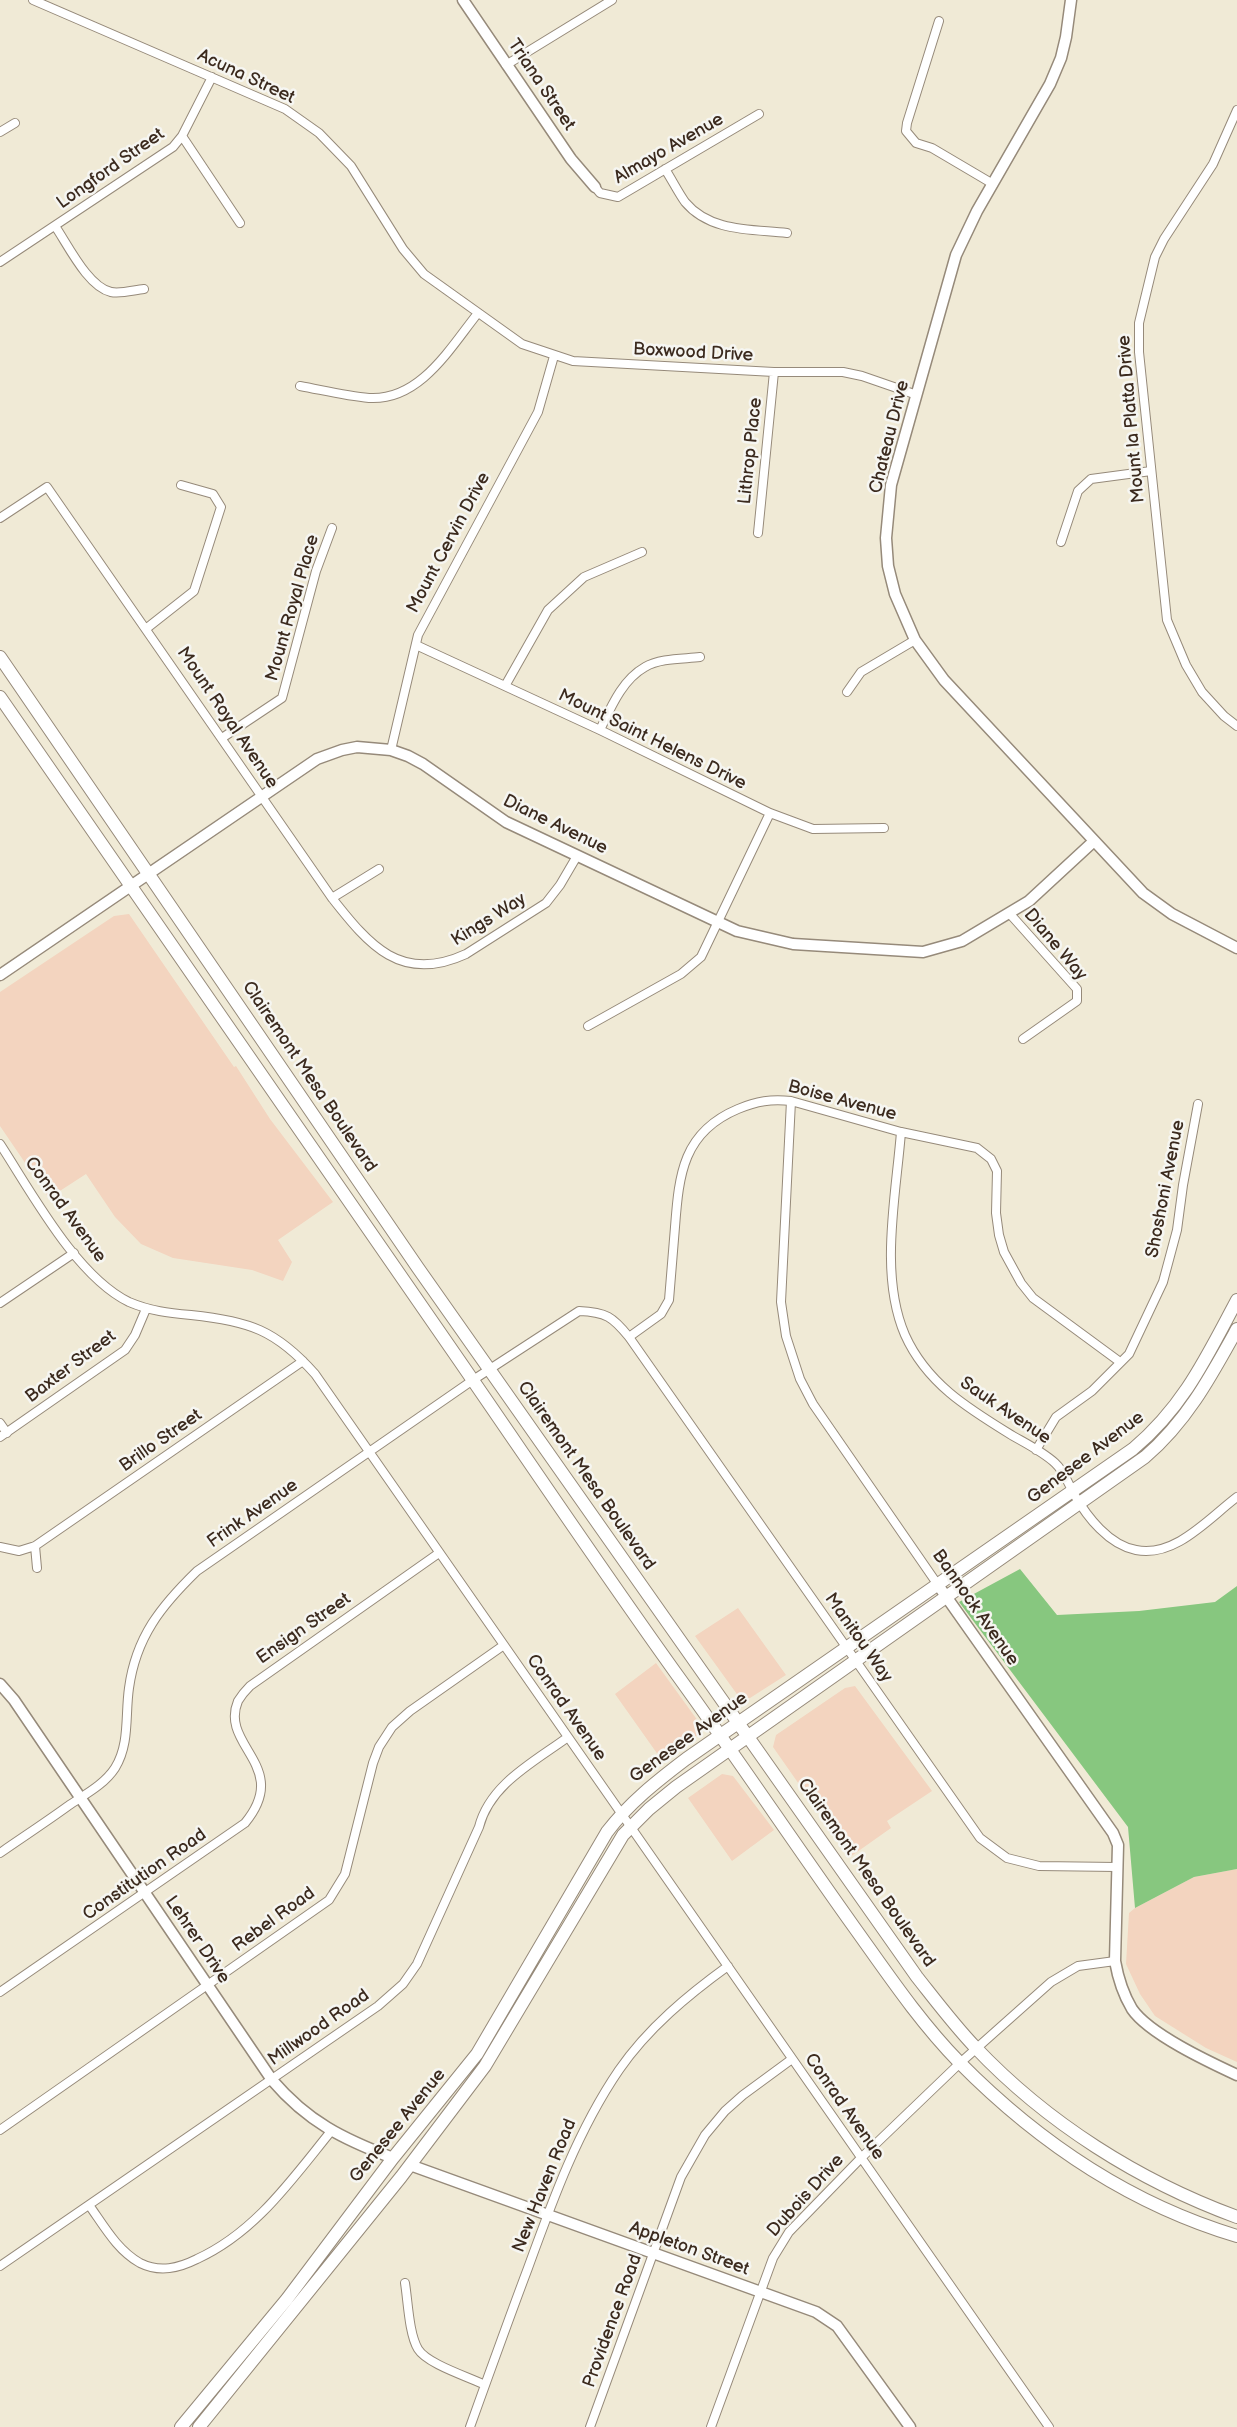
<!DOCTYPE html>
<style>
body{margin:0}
canvas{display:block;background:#f0ead6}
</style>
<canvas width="1237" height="2427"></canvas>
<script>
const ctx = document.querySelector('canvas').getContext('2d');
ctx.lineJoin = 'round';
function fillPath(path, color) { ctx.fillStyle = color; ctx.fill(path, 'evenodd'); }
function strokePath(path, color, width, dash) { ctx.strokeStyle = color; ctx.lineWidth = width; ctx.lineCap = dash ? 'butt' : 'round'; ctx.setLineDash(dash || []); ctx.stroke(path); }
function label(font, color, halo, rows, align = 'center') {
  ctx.font = font + ' "Balsamiq Sans",sans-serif'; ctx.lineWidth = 5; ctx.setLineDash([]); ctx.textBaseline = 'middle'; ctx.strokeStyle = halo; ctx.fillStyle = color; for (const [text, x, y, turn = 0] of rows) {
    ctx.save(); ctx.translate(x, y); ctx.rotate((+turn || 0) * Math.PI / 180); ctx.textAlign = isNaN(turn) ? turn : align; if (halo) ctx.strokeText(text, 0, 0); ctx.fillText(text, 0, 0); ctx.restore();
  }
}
const built = new Path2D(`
 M129,914L234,1067L236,1066L270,1119L333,1202L278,1240L292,1262L283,1281L252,1270L173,1258L141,1244L115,1217L86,1174L49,1198L0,1126V992L114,916Z
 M738,1608L786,1675L750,1698L739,1697L695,1636Z
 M656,1663L698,1721L699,1734L661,1759L615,1694Z
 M855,1686L932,1791L887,1821L891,1828L850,1857L773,1747L776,1735L845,1688Z
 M722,1774L733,1776L774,1830L732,1861L688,1798Z
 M1237,1869V2062L1206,2048L1155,2016L1140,1994L1126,1964L1129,1913L1135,1908L1194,1877Z`);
const green = new Path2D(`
 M1020,1569L1057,1615L1139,1611L1215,1602L1237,1586V1869L1194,1877L1135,1908L1128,1827L959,1602Z`);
const minor = new Path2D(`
 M33,0L285,109L319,133L351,166L403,249L424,274L522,344L573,361L774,372H843L862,376L917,395
 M939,21L907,123L906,131L916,143L932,148L993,184
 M506,65L612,0
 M1237,110L1213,164L1164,239L1155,257L1139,323V352L1167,620L1186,665L1202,692L1224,716L1237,726
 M0,132L15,123
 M182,136L240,223
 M665,169C672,180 678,192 685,202C710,232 751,229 787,233
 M595,187L600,193L618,197L759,114
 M55,226C68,245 88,287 111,292C121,294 134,290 144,289
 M0,262L173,147L182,136L212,77
 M300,386C322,390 346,396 369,398C420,401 450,348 478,313
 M0,518L47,487L332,898C369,945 401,984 466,954L546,903L560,885L577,856
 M758,533L774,372
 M1061,542L1078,491L1091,479L1151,471
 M147,628L194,591L221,507L213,494L181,485
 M416,645L600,730L770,813L813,829L884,828
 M505,686L548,610L584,577L642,552
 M847,692L861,672L915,640
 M600,730C611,707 622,680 645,667C660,658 684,659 700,657
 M222,738L282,698L316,571L332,528
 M391,750L418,635L538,412L554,356
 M332,898L379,869
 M1010,914L1077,989V1001L1023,1039
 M588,1026L681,974L701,957L770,813
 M791,1101L781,1302L786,1336L800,1379L813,1404L938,1585
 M901,1132C896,1196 879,1275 905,1335C927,1384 969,1409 1013,1436C1027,1444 1043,1452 1055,1463C1064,1471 1068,1483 1074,1494C1087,1517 1109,1545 1136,1550C1175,1558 1209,1518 1237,1497
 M0,1144C32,1193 76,1276 129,1302C150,1311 169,1313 191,1315C249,1321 276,1330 315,1374L1049,2427
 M0,1303L74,1253
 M629,1337L661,1314L669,1300C671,1276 673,1251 675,1227C679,1174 683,1132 738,1109C757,1101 771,1099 791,1101L901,1132L977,1148L991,1159L997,1171L996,1213L999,1235L1004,1252L1021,1283L1033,1298L1120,1362
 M0,1423L7,1433
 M0,1437L125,1350L135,1335L146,1309
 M1036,1450L1056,1417L1092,1391L1129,1354L1163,1282L1177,1230L1183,1185L1198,1104
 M35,1546L37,1568
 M0,1547L19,1551L35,1546L303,1361
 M0,1853C23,1837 46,1822 68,1806C84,1795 104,1785 115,1768C130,1744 125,1715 129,1688C136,1637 161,1606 197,1571L473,1380L579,1311C606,1312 613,1317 629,1337L980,1838L1007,1858L1039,1866L1117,1867
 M0,1992L245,1823C292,1766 219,1746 238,1701C241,1696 246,1690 250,1686L439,1553
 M0,2130L329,1900L345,1874L373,1763L379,1747L392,1727L410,1711L504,1645
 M89,2205C104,2226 117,2250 140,2263C160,2273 179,2268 197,2259C256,2232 292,2179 332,2130
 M0,2266L378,2006L403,1984L417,1964L479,1827C490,1784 534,1762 568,1737
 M405,2283C408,2302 409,2334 418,2349C427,2364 469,2377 485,2385
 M470,2427C489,2374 508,2321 528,2268C553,2199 578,2130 619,2070C648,2028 688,1995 728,1966
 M590,2427L681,2177L705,2135L725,2111L743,2095L792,2059
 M711,2427L773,2258L789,2232L861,2158L960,2063L1051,1982L1078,1966L1115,1961`);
const tertiary = new Path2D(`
 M463,0L571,159L595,187
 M1071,0L1066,37L1061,58L1050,84L977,211L956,255L891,485L886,538L888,566L895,594L915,640L944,680L1143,893L1172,914L1237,948
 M0,975L317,759L342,750L357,747L391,750L408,756L423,764L506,822L737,931L793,944L923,952L962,941L1029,901L1094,841
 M938,1585L1113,1833L1118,1845L1115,1961C1118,1978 1123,1994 1132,2009C1149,2034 1209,2062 1237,2075
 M0,1684L14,1700L272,2080C308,2122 343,2139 393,2158
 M410,2165L816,2312L837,2326L910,2427`);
const primary = new Path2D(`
 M0,657L418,1268L917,1977C936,2001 954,2025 975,2047C1047,2123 1139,2181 1237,2217
 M0,697C149,915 301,1132 452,1350C526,1457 599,1566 675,1672C736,1756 794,1843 854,1927C887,1973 919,2021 959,2062C1037,2141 1130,2204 1237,2236
 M181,2427L287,2299L393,2158L477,2054L607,1832C629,1803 657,1781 686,1759L1133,1449C1184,1406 1206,1358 1237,1300
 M199,2427L401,2177L485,2066L623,1835L649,1809L676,1787L1145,1457C1187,1421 1211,1376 1237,1329`);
const streetNames = [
 ["Acuna Street",246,77,25],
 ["Triana Street",541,85,56],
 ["Almayo Avenue",669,149,-30],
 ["Longford Street",111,169,-35],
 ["Boxwood Drive",693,353,3],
 ["Mount la Platta Drive",1132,419,-95],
 ["Chateau Drive",890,437,-76],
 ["Lithrop Place",751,451,-84],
 ["Mount Cervin Drive",449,543,-62],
 ["Mount Royal Place",293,608,-74],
 ["Mount Royal Avenue",227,718,56],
 ["Mount Saint Helens Drive",652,740,26],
 ["Diane Avenue",555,825,26],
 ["Kings Way",489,920,-32],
 ["Diane Way",1055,945,50],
 ["Clairemont Mesa Boulevard",309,1077,56],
 ["Boise Avenue",842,1101,15],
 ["Shoshoni Avenue",1166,1189,-79],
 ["Conrad Avenue",65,1210,54],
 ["Baxter Street",71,1367,-37],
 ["Sauk Avenue",1005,1411,34],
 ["Brillo Street",161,1441,-35],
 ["Genesee Avenue",1086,1458,-37],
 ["Clairemont Mesa Boulevard",586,1476,55],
 ["Frink Avenue",253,1514,-35],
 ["Bannock Avenue",975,1608,55],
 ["Ensign Street",304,1629,-35],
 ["Manitou Way",858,1638,55],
 ["Conrad Avenue",566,1708,55],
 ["Genesee Avenue",689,1738,-36],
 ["Clairemont Mesa Boulevard",866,1873,55],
 ["Constitution Road",145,1875,-35],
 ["Rebel Road",274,1920,-36],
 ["Lehrer Drive",197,1940,56],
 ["Millwood Road",319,2028,-35],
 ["Conrad Avenue",844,2107,55],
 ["Genesee Avenue",398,2126,-51],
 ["New Haven Road",545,2186,-68],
 ["Dubois Drive",806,2196,-48],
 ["Appleton Street",689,2249,20],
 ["Providence Road",613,2321,-70]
];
fillPath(built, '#f3d4bf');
fillPath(green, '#87c77f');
strokePath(minor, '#968a7a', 10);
strokePath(tertiary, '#968a7a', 13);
strokePath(primary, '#968a7a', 14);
strokePath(minor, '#fff', 8);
strokePath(tertiary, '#fff', 10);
strokePath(primary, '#fff', 12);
label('18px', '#3b2a1e', '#f6f6f2', streetNames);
</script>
